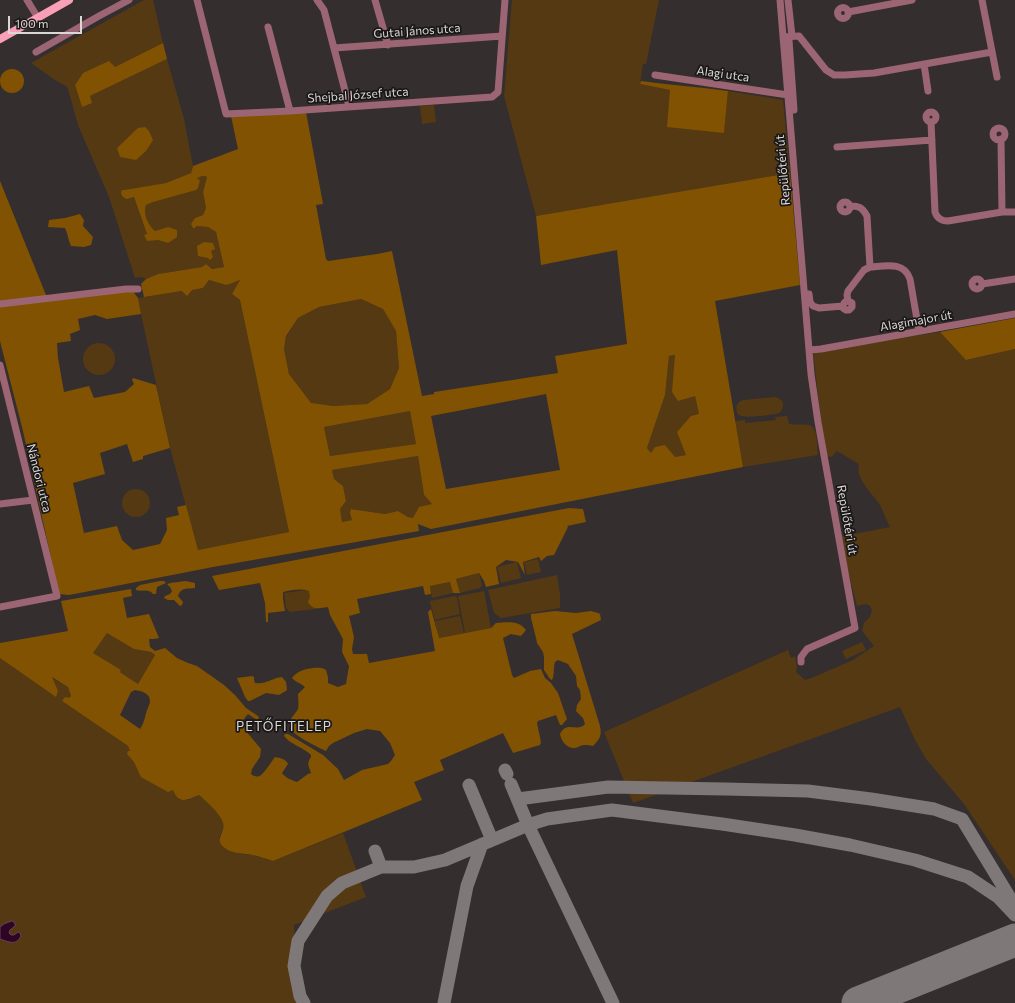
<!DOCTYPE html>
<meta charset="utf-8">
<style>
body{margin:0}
#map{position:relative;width:1015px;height:1003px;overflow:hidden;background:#352e2e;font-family:Commissioner,sans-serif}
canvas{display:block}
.scale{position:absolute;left:8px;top:16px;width:74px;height:18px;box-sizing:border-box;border:2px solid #dcd7d7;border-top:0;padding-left:5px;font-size:12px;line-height:14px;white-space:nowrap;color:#dcd7d7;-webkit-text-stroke:3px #1a1717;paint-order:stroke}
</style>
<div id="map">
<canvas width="1015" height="1003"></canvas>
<div class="scale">100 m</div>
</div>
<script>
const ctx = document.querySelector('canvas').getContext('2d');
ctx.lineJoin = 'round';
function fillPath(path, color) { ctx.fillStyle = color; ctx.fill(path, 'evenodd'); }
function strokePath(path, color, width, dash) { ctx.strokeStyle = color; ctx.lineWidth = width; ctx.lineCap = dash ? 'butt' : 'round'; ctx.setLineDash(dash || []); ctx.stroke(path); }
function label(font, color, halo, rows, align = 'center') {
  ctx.font = font + ' Commissioner,sans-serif'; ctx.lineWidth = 3.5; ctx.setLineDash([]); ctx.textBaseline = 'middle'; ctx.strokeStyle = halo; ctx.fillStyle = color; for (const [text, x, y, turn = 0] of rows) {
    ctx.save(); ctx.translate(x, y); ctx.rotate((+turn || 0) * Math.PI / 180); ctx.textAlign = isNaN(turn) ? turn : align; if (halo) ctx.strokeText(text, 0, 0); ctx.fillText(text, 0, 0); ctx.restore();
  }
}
const green = new Path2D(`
 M144,0H153L163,43L115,67L83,73L75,85L82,107L90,96L167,59L184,119L193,166L191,173L166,183L124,190L134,197L147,234L158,240L168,243V227L155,231C148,226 143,214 146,205L197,179C200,176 203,175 207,177L203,192L206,208L203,215L195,218L193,221L196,226L208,227L216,232L224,267L212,269L206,264L202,267L158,274L146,279L142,277L135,278L109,197L78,125L68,89L66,86L55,80L31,63Z
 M512,0H659L646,64H643L640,84L670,90L724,133L728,91L783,100L790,173L536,216L504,96Z
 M434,105L436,122L422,124L420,106Z
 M209,280L226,285L230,284L241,280L232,294L240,300L289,532L198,550L170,448L141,314L138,298L203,288Z
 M361,299L383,309L396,331L399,368L390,389L367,404L333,406L311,404L289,374L284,349L286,337L298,318L319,307Z
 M940,332L967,360L1015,349V880L964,804L926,759L915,740L900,707L633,803L604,732L788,650L791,658L795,656L797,667L796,672L805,680L814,677L853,660L874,646L862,631L864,623L870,617L872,610L870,606L866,604L857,606L839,537L890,527C887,521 884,514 881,507C874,494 855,480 859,464L837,451L831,457L825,456L813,351Z
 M83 359a16 16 0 1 1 32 0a16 16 0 1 1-32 0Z
 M675,355L695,396L699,414L686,455L675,457L651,453L647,448L665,395L669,356Z
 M775,397C784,399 786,407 779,413C774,415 745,418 741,416C736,414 736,410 737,405L739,402L743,400Z
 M410,411L416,444L330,456L324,427Z
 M787,416L789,424C795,425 803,424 809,425C818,427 817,446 818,455L743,467L735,421L745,420V423L776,420L775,417Z
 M418,456L424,495L432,504L413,518L408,517L398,511L385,514L352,509V520L342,522L339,509L346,501L343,486L334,479L332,470Z
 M122 503a14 14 0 1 1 28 0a14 14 0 1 1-28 0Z
 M538,559L541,572L527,575L524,562Z
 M517,562L521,578L501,583L497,567Z
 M479,573L482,585L480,588L460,593L456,579Z
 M557,575L560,594V608L501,618L494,613L488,590Z
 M451,582L453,593L432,598L430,586Z
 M313,589L316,609L290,612L286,608L284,593Z
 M484,591L491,628L465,633L458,596Z
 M455,596L457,598L460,614L435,620L430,603V601Z
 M460,616L464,633L438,638L435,621Z
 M107,632L134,649L151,652L155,655L138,684L93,653Z
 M862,642L866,650L846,659L842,651Z
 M0,658L55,696L51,677L68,687L71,696L69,698L62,701L128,746L174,789V792L180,800H188L199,795C206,801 220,812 223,822C225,827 221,833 219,838L240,854L253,855L273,861L343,833L366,897L294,925L298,1003H0Z`);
const forest = new Path2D(`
 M163,43L167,59L90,96L92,103L82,107L75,85L83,73L109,61L115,67Z
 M0 81a12 12 0 1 1 24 0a12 12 0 1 1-24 0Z
 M641,81C670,85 699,87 728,91L724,133L667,127L670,90L640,84Z
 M306,112L323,204L316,205L326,259L328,261L377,254L392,251L422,396L434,394V392L558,373L555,356L627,344L617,250L541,265L536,216L790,173L800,285L715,301L743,467L431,529L418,524L419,531L213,567L90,591L69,595L59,594L23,431L0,341V181L48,300L132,290L138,298L141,314L107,319L95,315L78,319L80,330L70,334L71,341L57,343L58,358L64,392L89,386L94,398L125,392L134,384L132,380L133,378L156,385L170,448L143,456V459L133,462L127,444L100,453L105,474L73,483L84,533L117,526L122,540L133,550L160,544L167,530L166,518L179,515L177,507L186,505L198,550L289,532L240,300L232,294L240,280L230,284L226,285L209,280L203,288L192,290L187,296L182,291L144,297L141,284L146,279L158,274L202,267L206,264L212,269L224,267L216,232L208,227L196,226L195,228H193L191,224L195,218L203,215L206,208L203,192L207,177C203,175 200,176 197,179L200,180L198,188L196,190L153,202L146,205C143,214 148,225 155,231L168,227L177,230V237L168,243L158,240L147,241L144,235L147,234L134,197L126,199L122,196L121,193L122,190H124L166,183L191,173L193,166L238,149L231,116ZM361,299L383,309L396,331L399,368L390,389L367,404L333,406L311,403L289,374L284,349L286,336L298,318L319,307ZM675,355L672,392L678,401L695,396L699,414L691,416L677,432L686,455L675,457L665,445L655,447L651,453L647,448L665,395L669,356ZM546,394L560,470L446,489L431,416ZM410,411L416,444L330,456L324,427ZM418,456L424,495L432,504L419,507L413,518L408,517L398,511L385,514L351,509L350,513L352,520L342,522L340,509L346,501L343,486L334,479L332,470Z
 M145,127L149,131L153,140L146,151L136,160L120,157L117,148L138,128Z
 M80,214L84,220L83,226L93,237L91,245L84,247L71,246C68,240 68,234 65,228L48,227L49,220L65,218Z
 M204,242L213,243L215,249L211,251L213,257L210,260L208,258L198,256L197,246Z
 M1015,318V349L966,360L940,332Z
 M569,508L583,509L586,522L567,526L568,527L554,555L547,556L541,561L539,557L523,562L525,575L518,562L506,560L496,567L499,584L486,587L484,581L479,573L456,579L460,593H453L450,582L430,586L431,594L425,595L423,586L357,599L360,613L349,616L354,637L352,649L353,654H367L369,663L435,651L428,612L431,609L439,638L491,628L496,623C507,622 519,620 526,630L521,636L511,634L503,638L512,675L514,678L530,671L541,669L545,678L551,683L558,693L567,719L562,725H560L556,715L538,721L537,723L541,742L540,745L513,753L503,733L440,760L444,770L414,782L422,800L273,861C266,859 259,856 252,855C243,853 232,854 225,848C213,840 226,832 223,823C221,814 205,800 199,795C187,800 179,805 173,790L168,792L141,777L134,762L127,754L128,751H130L128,746L62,701L65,697L69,698L71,696L68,687L52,677L58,691L56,697L0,658V643L68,631L61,601L131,589L132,596L123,598L127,618L149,614L159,638L154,639H149L150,647L155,651L165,648L177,658L188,663L197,666L224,685L235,695L246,708L258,716L259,718L257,720L248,714L243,720C245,725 249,725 251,729L249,730H245L261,749L260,757L252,769L251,774C254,776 257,778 261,775C264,773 272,761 275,757C280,758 286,759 288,764L282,773C286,778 291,780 297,782L308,774L311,773C309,766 306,764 311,757V755C303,747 291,745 284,736L285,734H288L323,755L338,769L344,780L362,770L388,764L391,761L395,755L390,743L380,731L367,729L354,733L333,743L329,746L326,751C319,748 288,733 289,725C289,720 295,714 298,709C299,705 298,698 298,694L305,687C301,683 295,682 292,678C297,671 305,669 313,668C318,668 321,667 326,670L328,677V683L338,687L346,684L349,666L342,652L343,639L330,615L328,607C319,608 313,611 308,602L310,597L309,591C301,588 292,590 283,592V599L285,611L268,613V622H266L265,603L260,583L219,590L212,576ZM107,633L134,649L151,652L155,655L138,684L120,672L121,670L93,653ZM135,690C141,691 150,693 150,701C150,704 148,707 147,710C145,717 144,723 140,729L120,715L131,692Z
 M160,581H164L166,583L157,587L156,594H153C149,588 142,592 136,590V588L140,585Z
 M186,581L195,583V588C187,589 181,587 178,596L183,602L182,605L180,606L174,600H168L164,598L165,596L170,594L172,591L170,587L167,584C173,582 180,582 186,581Z
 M555,611L576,613L591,611L598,613L600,614L601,620L572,634L600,726C602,735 600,739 593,746C590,745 587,745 584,745C580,745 578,748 575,748C567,749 561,741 560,734C567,720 577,733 585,724L583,718L576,711L577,705L581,699L580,690L577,686L576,676L568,664L558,660L555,662C553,667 555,675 552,680L550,679L544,670V657L543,652L537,643L536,638L531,618V614Z
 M252,676L254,677V680L255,683C265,685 272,678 282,677L286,682L287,690L284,692L279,695L266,693L250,701H248L245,697L237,678Z`);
const water = new Path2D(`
 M12,921L15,923V926L10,930L9,933L11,935H14L18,932L20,933L21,936C16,946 9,942 0,939V927L4,924Z`);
const taxiway = new Path2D(`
 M505,770L507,774
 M511,784L528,825L613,1003
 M469,785L492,840
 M518,799L608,787L725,789L808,791L871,799L934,809L962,819L1015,906
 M375,851L381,867
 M1015,941V940
 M304,1003L300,996L294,966L298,941L327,896L342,883L381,867H414L445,860L528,825L547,819L612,810L722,824L795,835L850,845L915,860L968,877L998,897L1015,915
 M444,1003L467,886L482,844`);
const runway = new Path2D(`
 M858,1003L1015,940`);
const minor = new Path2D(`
 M27,0L38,18
 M197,0L226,114L290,111L492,97L498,92L505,0
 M317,0L324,10L349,106
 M375,0L388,45
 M780,0L811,374L818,422L855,628L807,649L801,657V662
 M788,0L792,36
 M982,0L997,77
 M837.5 13a5.5 5.5 0 1 1 11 0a5.5 5.5 0 1 1-11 0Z
 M848,12L912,0
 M268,27L290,111
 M783,37L799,36L826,70L834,75H845L874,73L992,52
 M789,40L794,110
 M334,48L502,36
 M36,52L99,16L129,0
 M924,64L928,91
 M655,75L788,95
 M926 117a5 5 0 1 1 10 0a5 5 0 1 1-10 0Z
 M931,122L935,212C937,218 941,221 948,221L1002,212H1015
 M993 134a6 6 0 1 1 12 0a6 6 0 1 1-12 0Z
 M1001,139L1002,212
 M837,147L932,140
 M840 207a5 5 0 1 1 10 0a5 5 0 1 1-10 0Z
 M850,206C859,206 862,207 867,216L870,267
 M972 284a5 5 0 1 1 10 0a5 5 0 1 1-10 0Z
 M982,284L1015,279
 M809,294L810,302L813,306L819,308L843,306
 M848,301C844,302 843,303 843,308L846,310H849L852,307V303L848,301L847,295L848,291L864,270L870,267C885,266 904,261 910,279L919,331
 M0,304L126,289H138
 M810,350L821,349L1015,314
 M0,365L57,596L0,607
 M0,504L33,500`);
const major = new Path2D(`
 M0,39L69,0`);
const streetNames = [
 ["Gutai János utca",417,31,-4],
 ["Alagi utca",723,74,8],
 ["Shejbal József utca",358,95,-4],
 ["Repülőtéri út",783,170,-95],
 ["Alagimajor út",916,321,-10],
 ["Nándori utca",39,478,76],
 ["Repülőtéri út",847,520,80]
];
const neighbourhoodNames = [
 ["PETŐFITELEP",284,727]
];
fillPath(green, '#553912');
fillPath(forest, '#805202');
fillPath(water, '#2f0425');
strokePath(water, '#63435a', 1);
strokePath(taxiway, '#7e7878', 13);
strokePath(runway, '#7e7878', 33);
strokePath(minor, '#9c6574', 7);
strokePath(major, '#f9a0b8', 8);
label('12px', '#dcd7d7', '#1a1717', streetNames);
ctx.letterSpacing = '1px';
label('13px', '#dcd7d7', '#1a1717', neighbourhoodNames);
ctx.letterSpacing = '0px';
</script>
